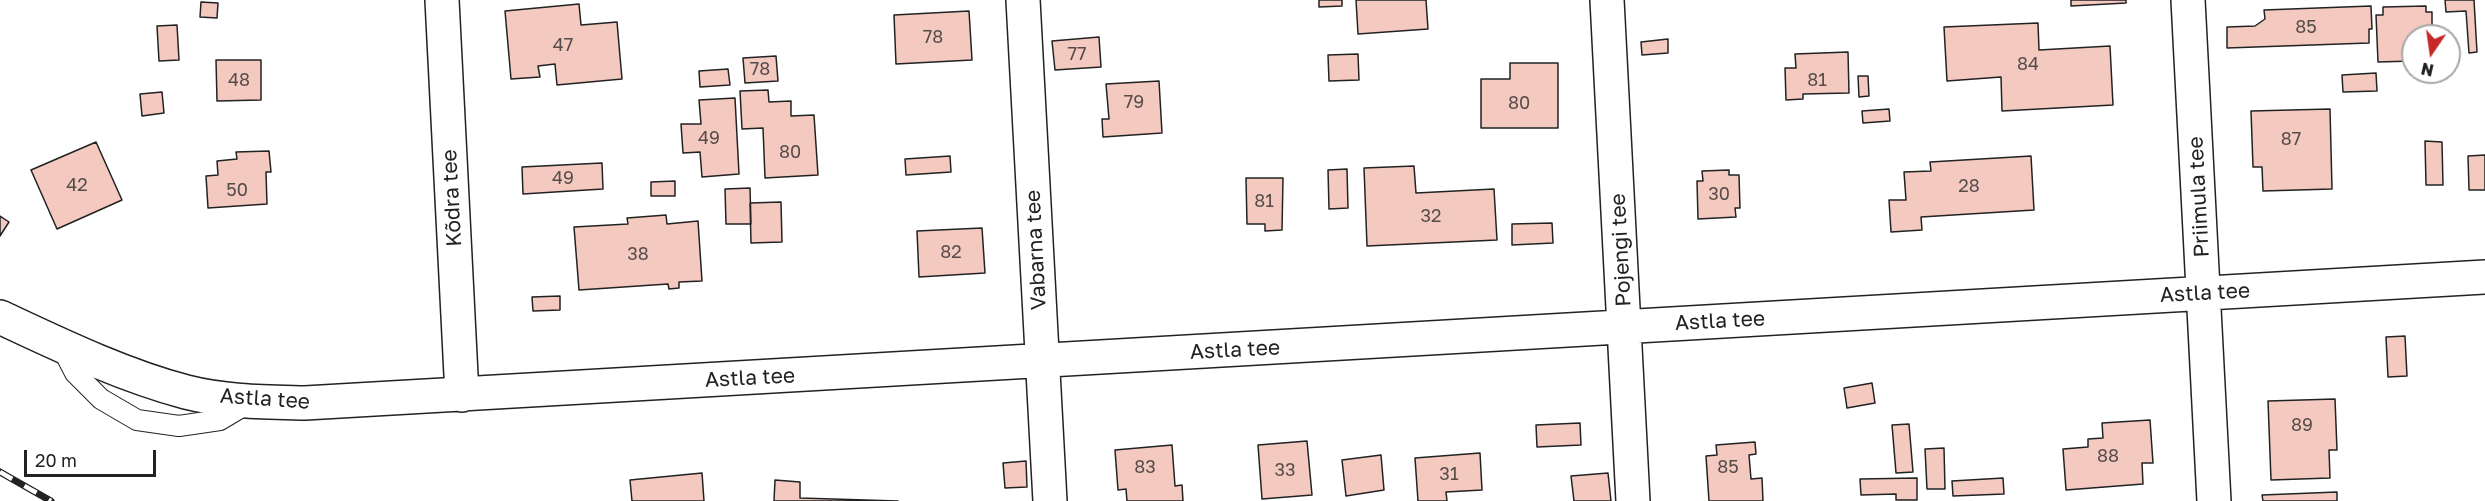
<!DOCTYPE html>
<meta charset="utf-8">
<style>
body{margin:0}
#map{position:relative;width:2485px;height:501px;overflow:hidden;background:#fff;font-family:"Golos Text",sans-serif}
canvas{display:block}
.north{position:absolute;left:2401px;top:24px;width:60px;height:60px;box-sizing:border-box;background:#fff;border:2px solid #a7a7a7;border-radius:50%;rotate:193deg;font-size:16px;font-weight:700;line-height:24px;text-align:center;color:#222}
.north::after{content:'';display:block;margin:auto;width:21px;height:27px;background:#c62828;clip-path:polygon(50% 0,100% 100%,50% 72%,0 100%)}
.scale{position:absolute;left:24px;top:450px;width:132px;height:27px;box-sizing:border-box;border:3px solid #222;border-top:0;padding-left:8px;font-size:18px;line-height:21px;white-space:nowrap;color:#222;-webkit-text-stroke:4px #fff;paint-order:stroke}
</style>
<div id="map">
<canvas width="2485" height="501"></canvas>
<div class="north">N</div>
<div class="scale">20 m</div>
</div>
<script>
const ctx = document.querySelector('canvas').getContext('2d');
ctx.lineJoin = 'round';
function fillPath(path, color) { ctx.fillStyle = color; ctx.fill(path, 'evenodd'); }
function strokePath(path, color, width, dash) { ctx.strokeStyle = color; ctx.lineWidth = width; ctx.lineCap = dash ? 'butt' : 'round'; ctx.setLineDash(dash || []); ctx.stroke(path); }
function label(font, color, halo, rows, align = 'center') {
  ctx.font = font + ' "Golos Text",sans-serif'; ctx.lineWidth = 4.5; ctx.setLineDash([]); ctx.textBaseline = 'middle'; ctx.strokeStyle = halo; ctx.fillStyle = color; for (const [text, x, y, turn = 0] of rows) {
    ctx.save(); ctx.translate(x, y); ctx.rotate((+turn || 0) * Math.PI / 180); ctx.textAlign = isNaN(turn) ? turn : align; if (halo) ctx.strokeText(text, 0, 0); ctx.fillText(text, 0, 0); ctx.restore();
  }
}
const building = new Path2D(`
 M1319,0H1342V6L1319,7Z
 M1356,0H1426L1428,29L1358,34Z
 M2071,0H2126V3L2071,6Z
 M2445,0H2474L2477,52L2469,53L2466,11L2446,12Z
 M201,2L218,3L217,18L200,17Z
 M579,4L581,25L617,22L622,79L557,85L555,64L538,66L540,77L511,79L505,11Z
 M2371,6L2372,29H2369V43L2227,48V27L2255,26L2265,19L2264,10Z
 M2426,6V12H2432V36H2413V61L2378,62L2376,15H2383V7Z
 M969,11L972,60L896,64L894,15Z
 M2038,23L2039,50L2110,46L2113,105L2002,111L2001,77L1947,81L1944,27Z
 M177,25L179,60L159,61L157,26Z
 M1099,37L1101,67L1055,70L1052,41Z
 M1668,39V53L1642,55L1641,42Z
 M1848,52L1849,93L1803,94V99L1786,100L1785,68H1796L1795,54Z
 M1358,54L1359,80L1329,81L1328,55Z
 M776,56L778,81L745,83L743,58Z
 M216,60H261V100L217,101Z
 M1510,63H1558V128H1481V79H1510Z
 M728,69L730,85L700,87L699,71Z
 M2376,73L2377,91L2343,92L2342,75Z
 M1858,76H1868L1869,96L1859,97Z
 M1159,81L1162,133L1103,137L1102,119H1109L1106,84Z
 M768,90L769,102L791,101V116L814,115L818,175L765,178L763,128L742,129L740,91Z
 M162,92L164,113L142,116L140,94Z
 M735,98L739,174L702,177L700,152L683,153L681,124H701L699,100Z
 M1889,109L1890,121L1863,123L1862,111Z
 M2330,109L2332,189L2263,191L2262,167H2253L2251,111Z
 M2425,141L2442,142L2443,185H2426Z
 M96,142L122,200L57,229L31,170Z
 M269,151L271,172H266L267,204L208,208L206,176L218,175L217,161L237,159L236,152Z
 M2485,155V190H2469L2468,156Z
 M950,156L951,172L906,175L905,159Z
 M2031,156L2034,210L1921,217L1922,230L1891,232L1889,200H1906L1904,172L1931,171L1930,162Z
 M602,163L603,189L523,194L522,167Z
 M1414,166L1416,193L1494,189L1497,240L1367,246L1364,168Z
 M1347,169L1348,208L1329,209L1328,170Z
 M1729,170V175H1739L1740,208H1735L1736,217L1698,219L1697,181H1703L1702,171Z
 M1246,178H1283L1282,230L1265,231V224H1247Z
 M675,181V196H651V182Z
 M750,188L751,224H726L725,189Z
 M781,202L782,242L751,243L750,203Z
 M666,215L667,224L698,221L702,281L679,282V288L669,289L668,284L579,290L574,227L628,224L627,218Z
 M0,216L9,222L0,236Z
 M1552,223L1553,243L1512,245V224Z
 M982,228L985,273L919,277L917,231Z
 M560,296V310L533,311L532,297Z
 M2405,336L2407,376L2388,377L2386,337Z
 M1872,383L1875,403L1847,408L1844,388Z
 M2335,399L2337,450H2329L2330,478L2271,480L2268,401Z
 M2150,420L2153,463H2142L2143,484L2066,490L2063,449L2088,447V439L2103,438L2102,423Z
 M1580,423L1581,445L1537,447L1536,425Z
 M1909,424L1913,472L1896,473L1892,425Z
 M1307,441L1312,495L1262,499L1258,445Z
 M1755,442L1756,454L1749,455L1751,479L1762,478L1763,501H1709L1706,456L1717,455L1716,445Z
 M1172,445L1175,486L1182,485L1183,501H1127L1126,489L1118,490L1115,450Z
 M1944,448L1945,489H1927L1925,449Z
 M1480,453L1482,490L1446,492L1447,501H1418L1415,458Z
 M1381,455L1384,490L1346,496L1342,460Z
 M1026,461L1027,487L1005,488L1003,463Z
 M702,473L704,501H632L630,480Z
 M1608,473L1611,501H1574L1571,476Z
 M1917,478V500H1896V494L1861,495L1860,479Z
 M2003,478L2004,494L1953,496L1952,481Z
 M775,480L800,482V498L898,501H774Z
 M2337,492V501H2263L2262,495Z`);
const service = new Path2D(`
 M61,346L75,373L101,399L137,420L179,426L220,420L250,402`);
const minor = new Path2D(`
 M442,0L462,395
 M1023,0L1050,501
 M1607,0L1633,501
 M2188,0L2214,501
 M0,317C60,345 122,375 186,392C225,402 266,402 305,403L2485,277`);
const rail = new Path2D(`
 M0,472L51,501`);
const numberNames = [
 ["85",2306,27],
 ["78",933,37],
 ["47",563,45],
 ["77",1077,54],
 ["84",2028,64],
 ["78",760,69],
 ["48",239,80],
 ["81",1817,80],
 ["79",1134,102],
 ["80",1519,103],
 ["49",709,138],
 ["87",2291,139],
 ["80",790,152],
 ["49",563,178],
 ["42",77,185],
 ["28",1969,186],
 ["50",237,190],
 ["30",1719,194],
 ["81",1264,201],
 ["32",1431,216],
 ["82",951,252],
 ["38",638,254],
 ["89",2302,425],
 ["88",2108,456],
 ["83",1145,467],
 ["85",1728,467],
 ["33",1285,470],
 ["31",1449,474]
];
const streetNames = [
 ["Priimula tee",2199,197,-93],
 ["Kõdra tee",452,198,-93],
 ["Vabarna tee",1036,250,-93],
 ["Pojengi tee",1621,250,-93],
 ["Astla tee",2205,293,-3],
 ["Astla tee",1720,321,-3],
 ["Astla tee",1235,350,-3],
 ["Astla tee",750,378,-3],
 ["Astla tee",265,399,4]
];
fillPath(building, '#f3c9c0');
strokePath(building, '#222', 1.5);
strokePath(service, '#222', 22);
strokePath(minor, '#222', 36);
strokePath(service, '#fff', 20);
strokePath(minor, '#fff', 33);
strokePath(rail, '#222', 7);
strokePath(rail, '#fff', 4.5, [14]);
label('18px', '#564c4a', null, numberNames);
label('21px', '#222', '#fff', streetNames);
</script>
